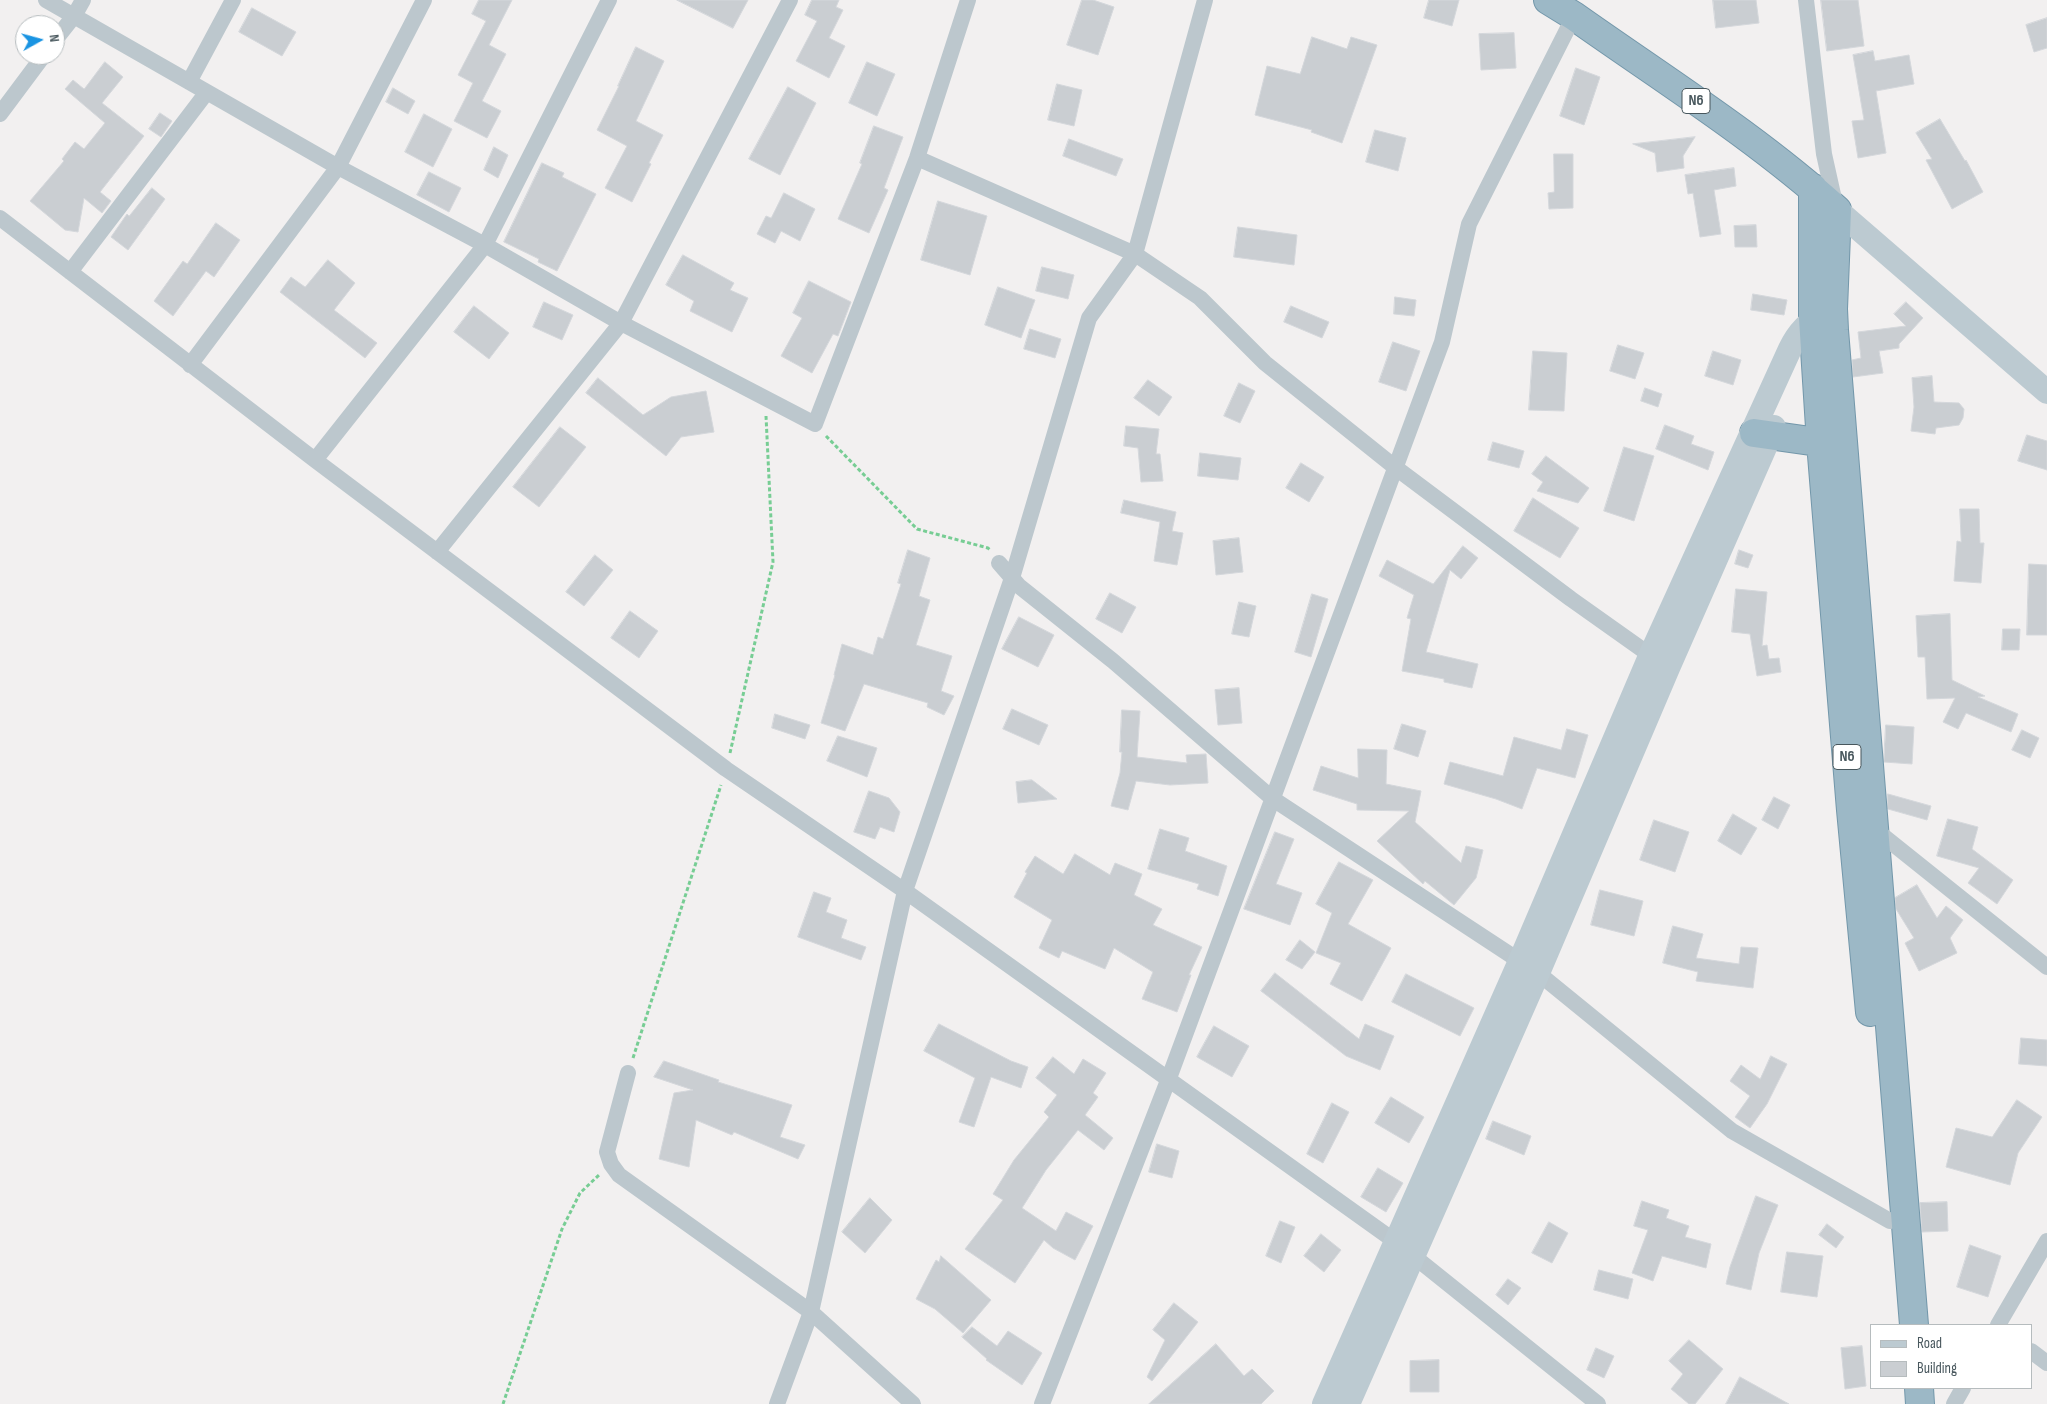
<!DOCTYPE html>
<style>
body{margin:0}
#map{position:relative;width:2047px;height:1404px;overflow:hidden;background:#f2f0f0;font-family:"Sofia Sans Condensed",sans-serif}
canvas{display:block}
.legend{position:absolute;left:1870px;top:1324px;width:162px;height:65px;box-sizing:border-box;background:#fff;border:1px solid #b6bcbe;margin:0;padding:6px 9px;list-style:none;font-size:15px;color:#48575d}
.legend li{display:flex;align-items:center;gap:10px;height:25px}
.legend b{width:25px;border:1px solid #b6bcbe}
.north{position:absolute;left:15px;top:15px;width:50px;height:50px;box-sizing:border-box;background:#fff;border:1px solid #b6bcbe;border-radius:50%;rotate:83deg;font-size:14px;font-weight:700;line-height:20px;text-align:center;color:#48575d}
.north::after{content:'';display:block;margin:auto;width:18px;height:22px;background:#1a94e2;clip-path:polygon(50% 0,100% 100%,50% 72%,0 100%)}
</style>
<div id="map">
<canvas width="2047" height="1404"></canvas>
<ul class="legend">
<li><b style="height:6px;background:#bccad1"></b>Road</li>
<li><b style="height:14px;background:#caced2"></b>Building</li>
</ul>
<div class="north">N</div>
</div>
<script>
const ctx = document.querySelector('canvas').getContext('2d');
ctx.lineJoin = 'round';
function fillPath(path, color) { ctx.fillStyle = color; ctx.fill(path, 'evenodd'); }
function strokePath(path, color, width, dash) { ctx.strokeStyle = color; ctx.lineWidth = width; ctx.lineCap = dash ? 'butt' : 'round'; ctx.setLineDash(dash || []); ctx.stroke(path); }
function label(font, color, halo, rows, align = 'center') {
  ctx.font = font + ' "Sofia Sans Condensed",sans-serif'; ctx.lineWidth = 4; ctx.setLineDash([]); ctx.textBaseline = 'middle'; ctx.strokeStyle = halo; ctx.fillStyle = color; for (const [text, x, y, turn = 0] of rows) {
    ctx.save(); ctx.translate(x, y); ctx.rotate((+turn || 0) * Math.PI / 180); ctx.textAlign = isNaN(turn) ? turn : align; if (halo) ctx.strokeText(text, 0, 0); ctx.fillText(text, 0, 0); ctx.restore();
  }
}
const building = new Path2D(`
 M479,0H512L489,45L506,54L482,101L501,111L487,138L454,121L473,83L458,75L486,21L472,14Z
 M677,0H748L733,28Z
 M812,0H839L836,7L843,10L829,38L845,46L829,78L796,61L817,21L805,15Z
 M1082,0H1093L1114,7L1098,55L1067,45Z
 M1429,0H1459L1452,26L1424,18Z
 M1713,0H1756L1759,23L1716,28Z
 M1821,0H1858L1864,46L1827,51Z
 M252,8L296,32L282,56L239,32Z
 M2047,18V48L2034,52L2026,25Z
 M1514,33L1516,68L1481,70L1479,34Z
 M1312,37L1347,49L1351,37L1377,45L1342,143L1311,132L1312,130L1255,115L1267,66L1300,74Z
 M636,47L664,61L636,121L663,135L649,163L651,164L632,202L605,188L627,146L597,130L619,86H618Z
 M1873,51L1875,61L1909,55L1914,84L1876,91L1886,153L1858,158L1852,121L1864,120L1853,55Z
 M105,62L123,77L102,103L144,136L100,192L111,201L102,213L84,198L78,232L65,230L30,201L64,161L62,159L75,142L84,149L105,123L65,89L73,80L84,89Z
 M867,62L895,74L877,116L849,103Z
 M1576,68L1600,77L1584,125L1560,116Z
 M1057,84L1082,90L1074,126L1048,120Z
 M788,87L816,103L780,175L749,159Z
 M393,88L415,101L408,114L386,102Z
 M160,113L172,121L161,137L149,129Z
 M424,114L452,129L433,167L405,152Z
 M1940,119L1965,161L1966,160L1983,192L1952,209L1926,160L1932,159L1916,133Z
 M874,126L903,137L884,188L888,190L869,233L838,219L862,164L860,163Z
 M1375,130L1406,138L1398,171L1366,162Z
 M1695,137L1683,156L1684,168L1657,172L1655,153L1633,144Z
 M1069,139L1123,159L1116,176L1063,156Z
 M494,147L508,155L498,178L484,170Z
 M1554,154H1573V208L1549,209L1548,193L1554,192Z
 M542,163L564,173L562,177L596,194L557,271L538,262L539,259L504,242Z
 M1734,168L1736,186L1714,190L1721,234L1700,237L1693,193L1688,194L1685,175Z
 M429,172L461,188L449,212L417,195Z
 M152,188L165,199L128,250L111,237L127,214L129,216Z
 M784,193L815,209L800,241L781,231L775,243L757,234L766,216L771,218Z
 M938,201L987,216L970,275L921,260Z
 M216,223L240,240L214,277L206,271L173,316L154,301L183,261L187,264Z
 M1756,225L1757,247H1735L1734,226Z
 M1238,227L1297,235L1294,265L1234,257Z
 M683,255L734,283L730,290L748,298L732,332L690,311L694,301L666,285Z
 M328,260L355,283L334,310L377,343L365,358L280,292L291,277L305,287Z
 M1042,267L1074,275L1068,299L1036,291Z
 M809,281L851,302L838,336L833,334L812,373L781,356L802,318L793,313Z
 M998,287L1035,300L1021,338L985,325Z
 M1753,294L1787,300L1784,315L1751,310Z
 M1395,297L1416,300L1414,316L1394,314Z
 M544,302L573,315L562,340L533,327Z
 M1906,302L1923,318L1899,344V348L1879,351L1883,373L1853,377L1852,360L1861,358L1858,332L1906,326L1894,314Z
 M474,306L509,333L489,359L454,332Z
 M1291,306L1329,322L1322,338L1284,322Z
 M1030,329L1061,339L1055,358L1024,349Z
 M1393,342L1420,351L1406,391L1379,382Z
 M1618,345L1644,353L1635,379L1610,371Z
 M1533,351L1567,353L1564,411L1529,410Z
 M1713,351L1741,360L1733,385L1705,376Z
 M1932,376L1934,402L1959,403L1964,409L1963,418L1959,425L1936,428L1935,434L1911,431L1914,407L1912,378Z
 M598,378L643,415L671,397L706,391L714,432L681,437L666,456L586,393Z
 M1148,380L1172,397L1159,416L1134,398Z
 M1239,383L1255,391L1240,423L1224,416Z
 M1645,388L1662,394L1658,407L1641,401Z
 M1665,425L1694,436L1691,444L1714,452L1708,470L1656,449Z
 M1126,426L1159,429L1156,454H1160L1163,481L1141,482L1138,448L1124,446Z
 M560,427L586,447L539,507L513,487Z
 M2027,435L2047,441V470L2018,461Z
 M1493,442L1524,451L1519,468L1488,460Z
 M1624,447L1654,456L1634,521L1604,511Z
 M1200,453L1241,458L1238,480L1198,476Z
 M1546,456L1589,488L1578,503L1537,491L1543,482L1532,474Z
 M1301,463L1324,477L1309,502L1286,488Z
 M1533,498L1579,528L1560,558L1514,531Z
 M1124,500L1176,512L1172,531L1183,533L1177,565L1154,561L1160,522L1121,513Z
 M1960,509H1979L1980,543H1984L1981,583L1954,581L1957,541L1961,542Z
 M1239,538L1243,572L1216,575L1213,541Z
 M1463,546L1478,558L1461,579L1450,570L1426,652L1478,664L1472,688L1444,682V679L1402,671L1411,619L1407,618L1414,595L1379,576L1387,560L1433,584Z
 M908,550L930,558L919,596L930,600L916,645L952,656L941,691L954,696L944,715L927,707L928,703L864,684L845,731L821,723L835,675H834L842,644L873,655L878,637L883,639L901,584L898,583Z
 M1739,550L1753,555L1748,568L1735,564Z
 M595,555L613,570L584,606L566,592Z
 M2029,564L2047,565V635H2027Z
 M1736,589L1767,592L1762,646L1767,645L1769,659L1779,658L1781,672L1757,676L1750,634L1732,632Z
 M1110,593L1136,607L1122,633L1096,619Z
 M1312,594L1328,599L1311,657L1295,652Z
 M1239,602L1256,606L1249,637L1232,634Z
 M630,611L658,631L639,658L611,638Z
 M1950,614L1952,680L1985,696L1978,697L2018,714L2011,732L1966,713L1958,729L1943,722L1955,698L1927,699L1925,657H1918L1916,616Z
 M1019,617L1054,635L1038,667L1002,649Z
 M2003,629H2020L2019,650H2002Z
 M1239,688L1242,723L1218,725L1215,690Z
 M1012,709L1048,725L1039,745L1003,729Z
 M1122,710L1140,711L1137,757L1187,763L1186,755L1206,754L1208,783L1170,785L1136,781L1128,810L1111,806L1120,773L1122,752H1120Z
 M775,714L810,725L805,739L772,728Z
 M1402,724L1426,731L1418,757L1394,749Z
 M1886,725L1914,727L1912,764L1884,762Z
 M1567,729L1588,735L1575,778L1537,768L1522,809L1496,799L1444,784L1450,762L1503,776L1514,737L1561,750Z
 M2022,730L2039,738L2030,758L2012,750Z
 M838,736L877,748L867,777L827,761Z
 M1358,749L1387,750L1386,784L1421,791L1415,822L1461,863L1466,846L1483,850L1476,878L1454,905L1425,881L1423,884L1377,841L1409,811L1357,810V804L1313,790L1321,766L1358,778Z
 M1032,780L1057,799L1018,803L1016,782Z
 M869,791L889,798L900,812L894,832L880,827L875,839L854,832Z
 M1888,794L1931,806L1927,820L1888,809Z
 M1774,797L1790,805L1778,829L1762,820Z
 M1733,814L1757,828L1741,855L1718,841Z
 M1948,819L1978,827L1972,849L2013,880L1997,904L1968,883L1979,868L1937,856Z
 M1654,820L1689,832L1675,872L1640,860Z
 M1160,829L1189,838L1185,851L1227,866L1218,896L1197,889L1199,884L1148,869Z
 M1275,832L1294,839L1276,884L1302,893L1290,925L1244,909Z
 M1075,854L1110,875L1115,863L1142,874L1134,895L1162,909L1153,925L1202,947L1189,975H1191L1177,1012L1142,999L1153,972L1114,948L1105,969L1062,951L1059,958L1039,948L1052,920L1014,897L1027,873L1025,872L1035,856L1063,874Z
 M1339,862L1373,880L1348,924L1391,948L1362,1001L1330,984L1341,963L1316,953L1332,913L1316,904Z
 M1917,885L1937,918L1946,906L1963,920L1950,938L1957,953L1919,971L1905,943L1914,938L1896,909L1895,898Z
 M1600,890L1643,901L1634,936L1591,925Z
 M814,892L831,898L826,912L847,920L841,938L866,947L861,960L798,937Z
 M1673,926L1703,934L1696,958L1739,964L1741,947L1758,948L1753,988L1696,981L1698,972L1663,963Z
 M1300,940L1315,952L1302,969L1286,960Z
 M1275,973L1359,1039L1365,1024L1394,1036L1380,1070L1346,1056L1261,991Z
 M1406,974L1474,1008L1460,1036L1392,1002Z
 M939,1024L1011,1061L1028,1067L1021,1088L991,1077L974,1127L959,1122L975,1078L924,1051Z
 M1214,1026L1249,1046L1232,1077L1197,1057Z
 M2021,1038L2047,1040V1066L2019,1064Z
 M1771,1056L1787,1064L1767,1104L1750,1128L1735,1117L1750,1096L1730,1081L1741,1065L1760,1079Z
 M1053,1057L1074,1074L1083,1059L1106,1073L1093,1093L1098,1097L1085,1115L1113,1138L1104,1150L1078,1130L1046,1170L1022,1208L1056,1231L1066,1212L1093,1226L1075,1260L1053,1248L1044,1240L1015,1283L965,1249L1003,1200L993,1194L1014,1160L1049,1117L1044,1112L1057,1095L1036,1078Z
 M664,1061L719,1080L718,1082L792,1105L780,1137L805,1145L798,1159L734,1132L732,1135L696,1120L689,1167L659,1159L674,1093L693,1090L654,1077Z
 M1391,1097L1424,1117L1409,1143L1375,1123Z
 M2017,1100L2042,1117L2018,1153L2010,1185L1946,1167L1956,1128L1992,1137Z
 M1332,1103L1349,1112L1323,1163L1307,1154Z
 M1493,1121L1531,1136L1524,1155L1486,1139Z
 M1157,1144L1179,1151L1172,1178L1149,1172Z
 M1378,1168L1403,1183L1386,1212L1361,1197Z
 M1756,1196L1778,1205L1759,1253L1751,1290L1726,1284L1730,1267Z
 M870,1198L892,1220L865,1253L842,1232Z
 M1642,1201L1669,1210L1666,1218L1689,1226L1685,1237L1711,1244L1706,1268L1662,1256L1653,1281L1632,1273L1648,1230L1634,1226Z
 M1947,1202L1948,1231L1922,1232L1920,1203Z
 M1280,1221L1295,1227L1281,1263L1266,1256Z
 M1549,1222L1568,1233L1552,1263L1532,1253Z
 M1827,1224L1844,1237L1836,1248L1819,1235Z
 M1321,1234L1341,1250L1324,1272L1304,1256Z
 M1970,1245L2001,1256L1988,1297L1957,1287Z
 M1787,1252L1823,1256L1817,1297L1781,1292Z
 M941,1256L991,1300L963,1333L935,1309L916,1299L936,1260L939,1262Z
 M1599,1270L1633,1279L1628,1299L1594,1290Z
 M1508,1279L1521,1288L1508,1305L1496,1295Z
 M1174,1303L1198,1322L1152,1381L1147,1377L1165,1340L1153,1330Z
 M972,1327L997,1346L1008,1331L1042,1353L1022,1385L986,1360L987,1359L962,1337Z
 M1689,1340L1723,1369L1695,1404H1689L1671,1389L1683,1374L1669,1361Z
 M1216,1344L1244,1376L1252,1369L1274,1391L1261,1404H1149Z
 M1862,1346L1866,1386L1845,1389L1841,1348Z
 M1596,1348L1614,1356L1604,1378L1587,1370Z
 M1439,1360V1392H1410V1361Z
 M1740,1377L1789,1404H1726Z`);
const path = new Path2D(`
 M826,436L917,529L988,548L990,550
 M730,753L773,562L766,416
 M633,1058L721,785
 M503,1404L562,1229L580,1193L600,1174`);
const minor = new Path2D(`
 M46,0L338,167L485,245L621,323L815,424L917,158L968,0
 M1806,0L1824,154L1836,208
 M55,40L74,16L83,0
 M189,82L233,0
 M0,114L44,55
 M917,158L1135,254L1200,298L1265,363L1396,468L1571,599L1657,660
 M0,218L315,460L726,769L905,891L1396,1242L1598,1404
 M70,272L207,92
 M190,365L338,167L424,0
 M315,460L485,245L609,0
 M437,552L621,323L790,0
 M999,563L1019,586L1113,661L1273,799L1538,973L1732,1131L1890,1221
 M1872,827L2047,967
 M628,1073L607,1152L611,1164L619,1175L811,1312L913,1404
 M1998,1325L2047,1241
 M2031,1351L2047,1363
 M777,1404L811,1312L905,891L1012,578L1089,318L1135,254L1205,0
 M1042,1404L1169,1078L1442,342L1469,224L1574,16
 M1954,1404L1963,1388`);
const secondary = new Path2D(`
 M1837,210L2047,392
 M1324,1404L1520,961L1651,654L1790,349C1798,332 1808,321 1825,313
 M1348,1404L1538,973L1668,668L1774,427`);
const trunk = new Path2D(`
 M1548,0L1574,16C1663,79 1756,137 1837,210L1833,309L1834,330L1914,1325
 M1813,188V318L1821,443L1851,810L1870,1012
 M1754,433L1839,445
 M1919,1388L1920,1404`);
const shields = [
 [1696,101,28],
 [1847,757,28]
];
const shieldNames = [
 ["N6",1696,101],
 ["N6",1847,757]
];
fillPath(building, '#caced2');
strokePath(building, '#d4d7db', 1);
strokePath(trunk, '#7397aa', 30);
strokePath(path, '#77cd94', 3, [4, 2.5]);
strokePath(minor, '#bcc7cd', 16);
strokePath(secondary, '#bccad1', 24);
strokePath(trunk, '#9cb8c6', 28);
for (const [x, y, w] of shields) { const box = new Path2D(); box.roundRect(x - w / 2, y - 12.5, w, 25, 4); ctx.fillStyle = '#fff'; ctx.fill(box); strokePath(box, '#48575d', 1); }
label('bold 15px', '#48575d', null, shieldNames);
</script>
